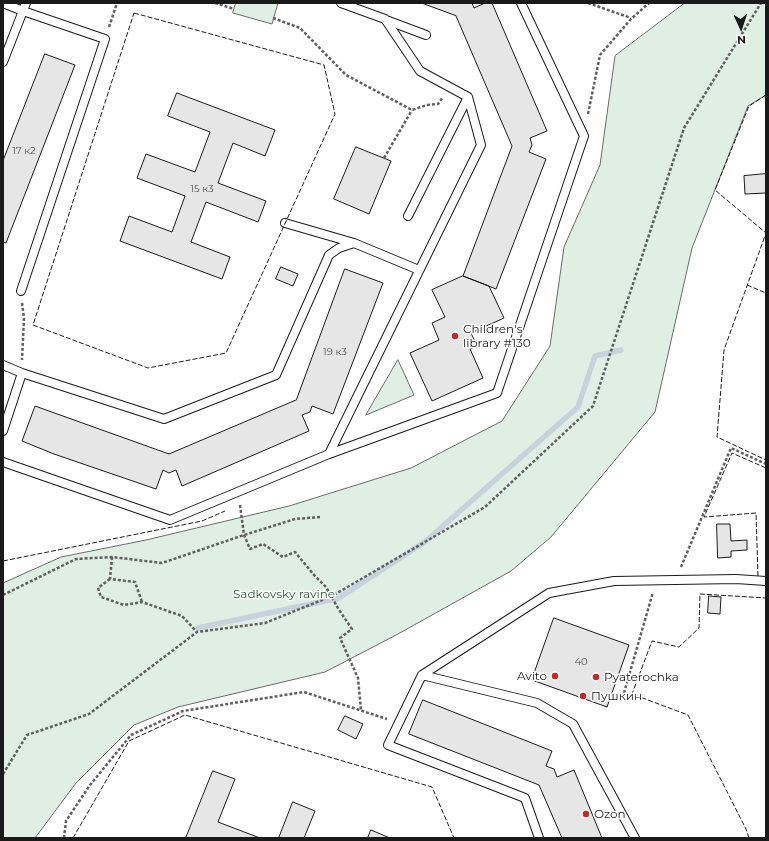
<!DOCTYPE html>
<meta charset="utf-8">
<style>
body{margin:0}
#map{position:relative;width:769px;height:841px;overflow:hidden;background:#fff;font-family:Montserrat,sans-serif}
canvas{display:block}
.frame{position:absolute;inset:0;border:4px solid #1a1a1a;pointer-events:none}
.north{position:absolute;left:721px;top:8px;width:40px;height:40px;-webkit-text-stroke:3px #fff;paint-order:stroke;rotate:177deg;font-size:11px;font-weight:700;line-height:16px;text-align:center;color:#1a1a1a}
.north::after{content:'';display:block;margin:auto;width:14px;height:18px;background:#1a1a1a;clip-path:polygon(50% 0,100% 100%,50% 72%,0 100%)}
</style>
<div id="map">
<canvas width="769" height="841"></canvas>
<div class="frame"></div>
<div class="north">N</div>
</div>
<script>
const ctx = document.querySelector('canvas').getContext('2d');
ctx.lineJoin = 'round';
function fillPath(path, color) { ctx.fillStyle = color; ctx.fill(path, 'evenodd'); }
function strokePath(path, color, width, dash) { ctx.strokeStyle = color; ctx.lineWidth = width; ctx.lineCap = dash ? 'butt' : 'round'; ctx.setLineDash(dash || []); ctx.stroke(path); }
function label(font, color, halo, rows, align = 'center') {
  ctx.font = font + ' Montserrat,sans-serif'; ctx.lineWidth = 3; ctx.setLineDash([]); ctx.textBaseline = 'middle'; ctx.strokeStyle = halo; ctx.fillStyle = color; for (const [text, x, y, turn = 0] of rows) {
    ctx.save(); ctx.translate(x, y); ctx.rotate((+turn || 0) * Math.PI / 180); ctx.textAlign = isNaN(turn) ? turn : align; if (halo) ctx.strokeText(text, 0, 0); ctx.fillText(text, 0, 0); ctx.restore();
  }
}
const green = new Path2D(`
 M236,3H278L272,24L233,13Z
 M685,3H766V95L748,106L692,248L655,412L551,537L511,571L398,634L325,672L178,707L134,725L76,783L35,838H3V583L61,557L146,540L289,506L411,468L502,421L550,346L564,247L600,165L615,56Z
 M398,360L414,395L366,415Z`);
const stream = new Path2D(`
 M198,628L339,598L426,541L578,407L595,356L621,350`);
const building = new Path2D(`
 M422,3H472L474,8L485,3H492L547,131L530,138L532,145L529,152L546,159L496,289L463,276L512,146L456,16Z
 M45,54L75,65L6,243L3,242V161Z
 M177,93L275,130L265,156L233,143L218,183L266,201L258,222L206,202L191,242L230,257L222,279L120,241L129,216L172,232L185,196L137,178L146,154L195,172L210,132L168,116Z
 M356,147L391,161L369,214L334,199Z
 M766,174V193L745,194L744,176Z
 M281,267L298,274L293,286L276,279Z
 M345,269L383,283L333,414L312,406L310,412L302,415L309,431L182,486L176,470L169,473L163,470L156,489L54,454L22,441L35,406L169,454L296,400Z
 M463,276L489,286L504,318L471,333L477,346L470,349L483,378L432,401L410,353L439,340L432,323L445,317L432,290Z
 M717,524H730L731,541L747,540V550L731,551V557L718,558Z
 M709,596L721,597L720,614L708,613Z
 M554,618L629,645L607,707L532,680Z
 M423,700L552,751L546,766L554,769L557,777L574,770L602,838H562L539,785L409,734Z
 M345,716L363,724L356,739L338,730Z
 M213,771L235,779L218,822L260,838H186Z
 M293,802L315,811L304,838H279Z
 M371,830L390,838H368Z`);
const path = new Path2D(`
 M215,3L234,9
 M588,3L631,18
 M273,18L300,28L346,75L412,110L427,105L438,104L443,97
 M109,27L117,3
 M588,114L600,55L631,19L649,3
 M384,158L412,110
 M22,303L24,318L22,360
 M240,505L244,535L250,549L263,544L283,557L295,552L314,575L326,587L339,610L352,629L340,638L358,678L361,710
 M112,557L110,579L135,582L142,602
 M681,567L731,448L766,464
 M110,579L98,588L101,597L124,605L142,602L182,616L197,632
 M3,595L76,559L112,557L162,563L244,535L295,519L321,517
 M624,693L653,592
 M3,774L27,735L89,714L197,632L265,623L332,596L485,507L593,406L684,128L761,3
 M64,838L66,821L90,785L131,735L183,711L304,692L387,719`);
const lane = new Path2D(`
 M3,3L23,11L105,39L21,291
 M386,20L426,35
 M3,62L26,3
 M408,216L468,97
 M285,223L354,243
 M3,365L22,373L164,419L276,375L329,255L339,248L354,243L419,270
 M3,431L22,373
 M329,454L497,393L584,136L521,3
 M3,462L170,520L329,454L481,145L468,97L420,71L385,19L341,3
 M422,675L537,703L573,724L635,838
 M539,838L525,798L388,745L422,675L549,593L614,581L736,579L766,581`);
const fence = new Path2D(`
 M134,13L324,65L335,114L226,353L148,368L33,325Z
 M766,95L749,106L715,190L766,233L724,350L717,437L766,460
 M747,285L766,293
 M3,561L202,521L225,511
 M758,576L756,513L704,517L732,453L766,468
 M73,838L129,741L185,715L432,787L454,838
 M749,838L746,829L688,715L632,694L652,641L679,647L699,628L700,594L766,598`);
const markers = [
 [455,336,4,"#c62828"],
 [555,676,4,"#c62828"],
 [596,677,4,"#c62828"],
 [583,696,4,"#c62828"],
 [586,814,4,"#c62828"]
];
const numberNames = [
 ["17 к2",24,151],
 ["15 к3",202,189],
 ["19 к3",335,352],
 ["40",581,662]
];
const poiNames = [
 ["Children's",463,329],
 ["library #130",463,343],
 ["Avito",547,676,"right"],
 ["Pyaterochka",604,677],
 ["Пушкин",591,696],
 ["Ozon",594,814]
];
const parkNames = [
 ["Sadkovsky ravine",284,594]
];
fillPath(green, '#e0efe3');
strokePath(green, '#6a6a6a', 1);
strokePath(stream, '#c6d2dc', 5.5);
fillPath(building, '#e6e6e6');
strokePath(building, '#1a1a1a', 1);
strokePath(lane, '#1a1a1a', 10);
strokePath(path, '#5f5f5f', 2.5, [3, 2]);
strokePath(lane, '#fff', 8);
strokePath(fence, '#1a1a1a', 1, [5, 2]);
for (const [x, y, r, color] of markers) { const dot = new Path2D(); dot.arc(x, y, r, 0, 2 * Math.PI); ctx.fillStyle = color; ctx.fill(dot); strokePath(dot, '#fff', 1.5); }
label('10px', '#4d4d4d', null, numberNames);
label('12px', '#1a1a1a', '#fff', poiNames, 'left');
label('12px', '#2b5a34', '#fff', parkNames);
</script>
